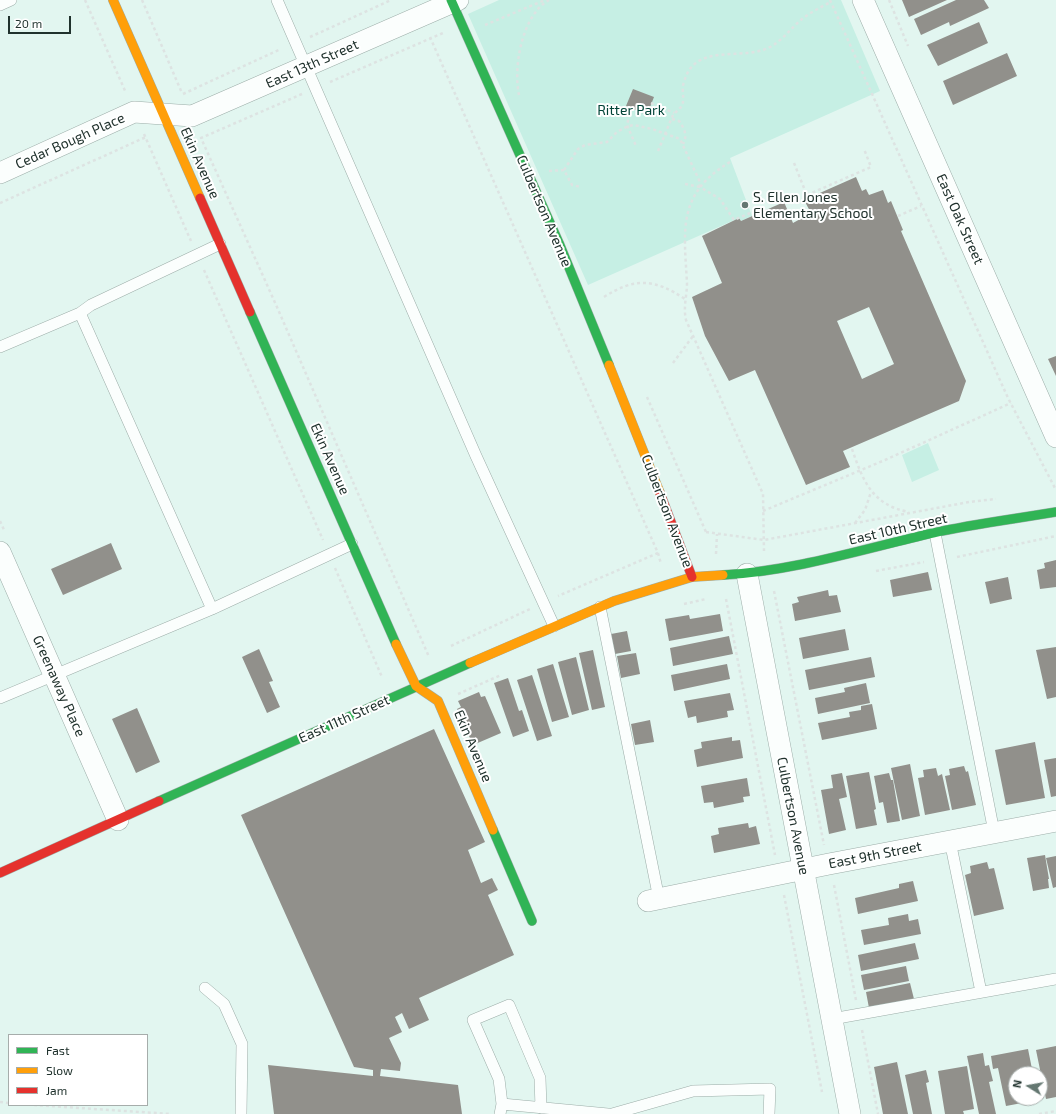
<!DOCTYPE html>
<style>
body{margin:0}
#map{position:relative;width:1056px;height:1114px;overflow:hidden;background:#e2f6f0;font-family:"Exo 2",sans-serif}
canvas{display:block}
.legend{position:absolute;left:8px;top:1034px;width:140px;height:72px;box-sizing:border-box;background:#fff;border:1px solid #a6adab;margin:0;padding:5px 7px;list-style:none;font-size:12px;color:#20322d}
.legend li{display:flex;align-items:center;gap:8px;height:20px}
.legend b{width:20px;border:1px solid #a6adab}
.north{position:absolute;left:1008px;top:1066px;width:40px;height:40px;box-sizing:border-box;background:#fff;border:1px solid #a6adab;border-radius:50%;rotate:281deg;font-size:11px;font-weight:700;line-height:16px;text-align:center;color:#20322d}
.north::after{content:'';display:block;margin:auto;width:14px;height:18px;background:#647771;clip-path:polygon(50% 0,100% 100%,50% 72%,0 100%)}
.scale{position:absolute;left:8px;top:16px;width:63px;height:18px;box-sizing:border-box;border:2px solid #20322d;border-top:0;padding-left:5px;font-size:12px;line-height:14px;white-space:nowrap;color:#20322d;-webkit-text-stroke:3px #fff;paint-order:stroke}
</style>
<div id="map">
<canvas width="1056" height="1114"></canvas>
<ul class="legend">
<li><b style="height:5px;background:#30b455"></b>Fast</li>
<li><b style="height:5px;background:#ff9f0a"></b>Slow</li>
<li><b style="height:5px;background:#e5322d"></b>Jam</li>
</ul>
<div class="north">N</div>
<div class="scale">20 m</div>
</div>
<script>
const ctx = document.querySelector('canvas').getContext('2d');
ctx.lineJoin = 'round';
function fillPath(path, color) { ctx.fillStyle = color; ctx.fill(path, 'evenodd'); }
function strokePath(path, color, width, dash) { ctx.strokeStyle = color; ctx.lineWidth = width; ctx.lineCap = dash ? 'butt' : 'round'; ctx.setLineDash(dash || []); ctx.stroke(path); }
function label(font, color, halo, rows, align = 'center') {
  ctx.font = font + ' "Exo 2",sans-serif'; ctx.lineWidth = 4; ctx.setLineDash([]); ctx.textBaseline = 'middle'; ctx.strokeStyle = halo; ctx.fillStyle = color; for (const [text, x, y, turn = 0] of rows) {
    ctx.save(); ctx.translate(x, y); ctx.rotate((+turn || 0) * Math.PI / 180); ctx.textAlign = isNaN(turn) ? turn : align; if (halo) ctx.strokeText(text, 0, 0); ctx.fillText(text, 0, 0); ctx.restore();
  }
}
const green = new Path2D(`
 M499,0H841L880,91L730,158L752,216L741,221L739,218L588,285L468,14Z
 M928,443L939,470L912,482L902,455Z`);
const building = new Path2D(`
 M902,0H947L909,17Z
 M956,0H984L989,8L950,26L949,22L921,35L914,19Z
 M979,22L988,43L938,66L927,45Z
 M1007,53L1017,76L953,105L943,81Z
 M633,89L654,97L647,115L626,106Z
 M856,177L862,191L866,189L869,195L883,190L888,203L891,201L903,230L901,231L966,381L959,401L843,451L850,467L806,485L755,370L729,381L705,336L692,297L722,283L702,236L739,218L741,221L784,202L793,223L811,213L804,200ZM869,307L894,364L862,379L837,321Z
 M1056,356V376L1048,359Z
 M111,543L122,569L63,595L51,569Z
 M1056,560V587L1040,589L1037,570L1045,568L1044,563Z
 M928,572L932,590L893,597L890,580Z
 M1008,577L1012,599L990,604L985,582Z
 M828,590L829,596L837,595L841,612L795,621L792,604L799,602L797,597Z
 M720,614L723,631L669,641L665,619L689,615L690,619Z
 M845,629L849,650L803,659L799,638Z
 M627,631L631,651L615,654L611,634Z
 M729,636L733,654L673,666L670,648Z
 M1056,647V697L1047,699L1036,650Z
 M259,649L273,681L269,682L280,707L267,713L242,657Z
 M593,650L605,707L592,710L579,653Z
 M636,653L640,674L621,678L617,656Z
 M576,657L589,710L572,715L558,662Z
 M871,657L875,677L809,690L805,670Z
 M553,664L569,717L552,722L537,669Z
 M727,664L730,679L674,691L671,675Z
 M532,675L552,736L537,741L517,680Z
 M508,678L519,711L522,710L529,731L513,737L494,683Z
 M866,683L870,703L818,714L815,698L845,692L844,688Z
 M479,692L481,697L485,696L501,733L473,745L457,709L461,707L458,701Z
 M730,693L734,710L727,711L728,717L697,723L696,716L688,718L684,701Z
 M872,704L877,729L822,740L818,723L850,717L849,712L861,710V706Z
 M137,708L160,762L136,773L112,719Z
 M650,720L654,742L635,745L631,724Z
 M434,729L485,842L468,850L481,883L492,878L498,890L488,895L514,955L419,998L429,1020L409,1029L402,1013L395,1017L402,1032L389,1038L401,1063L400,1071L381,1069L380,1076L458,1085L462,1114H274L268,1065L373,1076V1070L354,1067L241,815Z
 M732,737V741L740,740L743,758L697,767L694,750L702,748L701,742Z
 M1035,742L1045,798L1006,805L995,750Z
 M1056,758V796L1051,797L1044,760Z
 M910,764L920,816L902,820L891,768Z
 M964,766L966,772L968,771L976,805L952,810L945,776L950,775L949,769Z
 M936,768L938,776L942,774L950,810L925,815L918,778L924,777L923,770Z
 M869,772L876,809L874,810L877,825L856,829L846,776Z
 M842,773L847,797L839,799L846,830L829,834L821,790L833,788L831,775Z
 M889,773L891,780H893L900,821L887,823L883,802L879,803L874,776Z
 M747,778L750,796L743,797L744,802L714,808L713,802L704,803L701,786Z
 M748,823L749,828L756,826L760,844L714,853L711,836L719,834L718,828Z
 M1045,855L1049,879H1048L1049,888L1033,891L1027,858Z
 M1056,856V887L1053,888L1046,858Z
 M987,862L989,869L994,868L1004,909L974,916L965,875L971,873L970,866Z
 M913,881L918,901L858,914L855,898L899,888V884Z
 M908,914L909,921L918,919L921,934L864,945L861,930L889,925L888,918Z
 M915,943L919,959L861,971L858,955Z
 M906,966L909,981L864,990L861,975Z
 M910,983L914,999L869,1008L866,992Z
 M1056,1046V1097L1046,1099L1036,1050Z
 M1028,1049L1033,1074H1016V1098H1037L1038,1100L1006,1106L998,1068L993,1069L991,1056Z
 M983,1053L985,1066L989,1065L993,1081L989,1082L996,1114H979L967,1056Z
 M897,1062L908,1114H883L874,1067Z
 M967,1066L974,1109L963,1111L964,1114H945L938,1071Z
 M926,1070L929,1082L926,1083L932,1114H913L905,1075Z`);
const path = new Path2D(`
 M85,0L126,93
 M142,0L182,93
 M830,0L1008,398L1056,490
 M889,0L908,46
 M485,25L545,0
 M310,37L391,0
 M430,37L658,553L558,596
 M330,82L443,33
 M183,94L281,49
 M302,94L201,138L277,307L429,657
 M519,95C513,67 522,15 549,0
 M651,103L674,113
 M631,108L627,125L636,146
 M672,119L679,121C684,128 688,135 683,144
 M144,134L191,241
 M658,151L673,115L682,106C685,98 681,90 684,82C695,41 743,62 770,47C783,40 791,28 802,19C811,12 821,7 831,2
 M730,162C677,194 684,229 687,283C687,296 683,307 686,320L763,494L764,551
 M794,163L808,198
 M564,170L578,149L585,145L607,142L617,132L628,126L634,125L652,129L680,139L699,180L700,187L720,199L734,220L750,213
 M549,171L564,170L572,185L581,187
 M685,184L700,187
 M807,195L871,167L864,149
 M0,203L146,137
 M898,216L921,206
 M204,270L323,540
 M604,297C635,277 655,279 685,299
 M673,363L693,336
 M647,397L706,532
 M852,449C863,481 872,505 909,512
 M763,511L885,460L1011,403
 M0,521L5,532
 M855,523L865,510L871,492
 M706,532L764,540L969,502L996,499
 M658,553L661,564
 M716,554L717,534
 M957,557L1056,536
 M335,568L382,677
 M876,571L924,562
 M774,591L824,845
 M726,599L775,855
 M684,604L706,599
 M451,646L530,609
 M458,694L501,675
 M834,885L856,1000
 M784,895L822,1092
 M862,1030L878,1114
 M0,1102L9,1103
 M34,1105L171,1114
 M1039,1114L1056,1111`);
const lane = new Path2D(`
 M277,0L476,456L554,626
 M0,5L11,0
 M80,313L212,609
 M0,347L80,313L91,305L220,244
 M935,533L994,832
 M600,607L659,899
 M0,698L212,609L352,544
 M950,841L981,992
 M205,988L224,1004L242,1044L241,1114
 M832,1019L1056,979
 M502,1104L499,1079L473,1020L509,1005L540,1078L541,1108
 M500,1114L502,1104L608,1114
 M612,1114L693,1091L770,1089L769,1114`);
const street = new Path2D(`
 M863,0L1056,437
 M0,173L134,112L192,116L458,0
 M0,552L118,820
 M747,574L850,1114
 M648,901L829,864L1056,821`);
const fast = new Path2D(`
 M451,0L559,243L609,365
 M250,312L396,644
 M723,575C794,571 863,549 933,533C974,524 1015,519 1056,512
 M159,801L470,663
 M493,830L532,921`);
const slow = new Path2D(`
 M113,0L200,198
 M609,365L660,493
 M396,644L416,686L438,701L493,830
 M470,663L614,601L692,577L723,575`);
const jam = new Path2D(`
 M200,198L250,312
 M660,493L692,577
 M0,873L159,801`);
const markers = [
 [745,205,4,"#647771"]
];
const streetNames = [
 ["East 13th Street",312,64,-24],
 ["Cedar Bough Place",70,141,-24],
 ["Ekin Avenue",200,163,66],
 ["Culbertson Avenue",544,211,67],
 ["East Oak Street",960,219,66],
 ["Ekin Avenue",330,459,66],
 ["Culbertson Avenue",667,511,69],
 ["East 10th Street",898,529,-13],
 ["Greenaway Place",59,686,66],
 ["East 11th Street",344,719,-24],
 ["Ekin Avenue",473,746,67],
 ["Culbertson Avenue",793,816,79],
 ["East 9th Street",875,855,-11]
];
const parkNames = [
 ["Ritter Park",631,110]
];
const poiNames = [
 ["S. Ellen Jones",753,197],
 ["Elementary School",753,213]
];
fillPath(green, '#c6efe4');
fillPath(building, '#91908b');
strokePath(lane, '#9cada8', 12);
strokePath(street, '#9cada8', 22);
strokePath(fast, '#9cada8', 10);
strokePath(slow, '#9cada8', 10);
strokePath(jam, '#9cada8', 10);
strokePath(path, '#dde3e2', 2.5, [3, 3]);
strokePath(lane, '#fbfefd', 11);
strokePath(street, '#fbfefd', 21);
strokePath(fast, '#30b455', 9);
strokePath(slow, '#ff9f0a', 9);
strokePath(jam, '#e5322d', 9);
for (const [x, y, r, color] of markers) { const dot = new Path2D(); dot.arc(x, y, r, 0, 2 * Math.PI); ctx.fillStyle = color; ctx.fill(dot); strokePath(dot, '#fff', 1.5); }
label('14px', '#20322d', '#fff', streetNames);
label('14px', '#004337', '#fff', parkNames);
label('14px', '#20322d', '#fff', poiNames, 'left');
</script>
